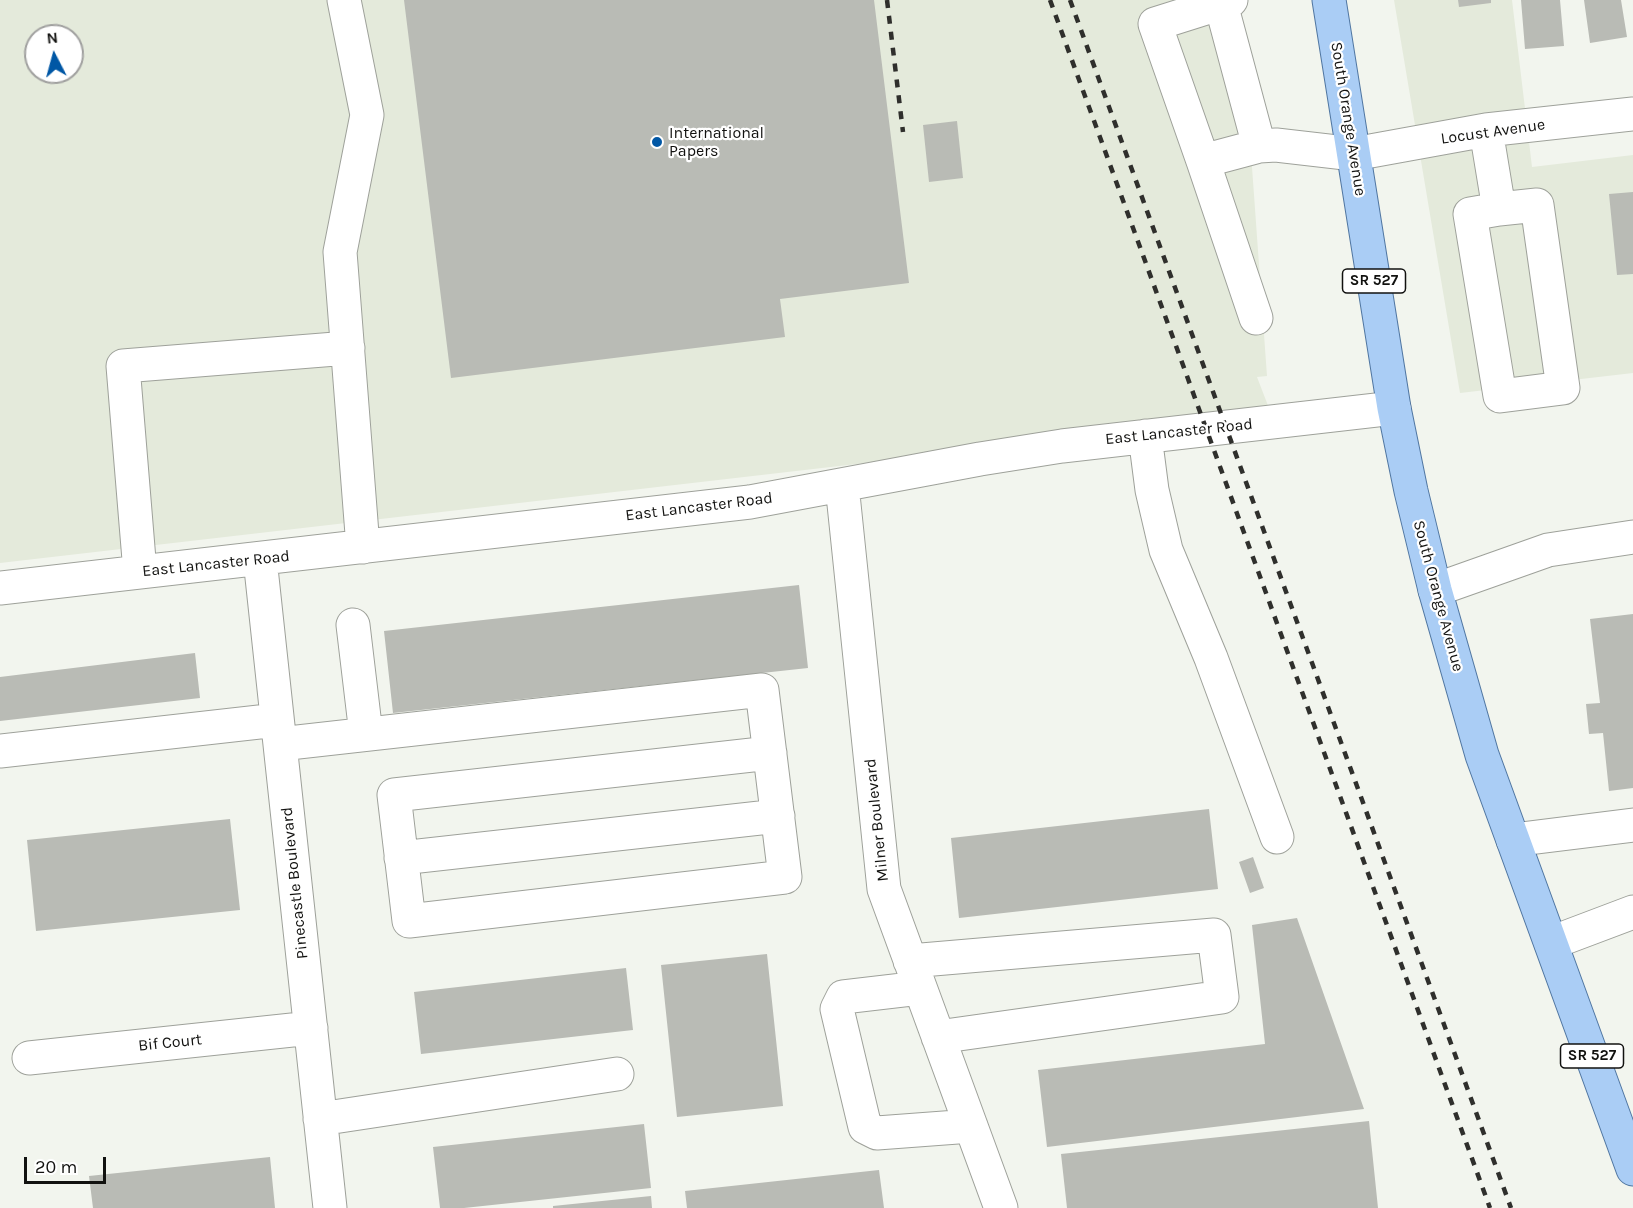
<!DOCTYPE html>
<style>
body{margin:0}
#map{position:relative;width:1633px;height:1208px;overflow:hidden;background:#f2f5ee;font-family:Karla,sans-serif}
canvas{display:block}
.north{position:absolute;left:24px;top:24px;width:60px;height:60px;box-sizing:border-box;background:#fff;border:2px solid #a0a09f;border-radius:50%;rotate:354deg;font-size:16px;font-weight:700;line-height:24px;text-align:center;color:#121210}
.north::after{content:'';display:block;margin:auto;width:21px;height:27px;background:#0057a5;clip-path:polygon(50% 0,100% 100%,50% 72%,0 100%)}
.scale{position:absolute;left:24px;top:1157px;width:82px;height:27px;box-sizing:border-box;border:3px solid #121210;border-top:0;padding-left:8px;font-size:18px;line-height:21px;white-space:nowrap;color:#121210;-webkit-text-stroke:4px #fff;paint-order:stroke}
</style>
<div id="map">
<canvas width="1633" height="1208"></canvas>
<div class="north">N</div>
<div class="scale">20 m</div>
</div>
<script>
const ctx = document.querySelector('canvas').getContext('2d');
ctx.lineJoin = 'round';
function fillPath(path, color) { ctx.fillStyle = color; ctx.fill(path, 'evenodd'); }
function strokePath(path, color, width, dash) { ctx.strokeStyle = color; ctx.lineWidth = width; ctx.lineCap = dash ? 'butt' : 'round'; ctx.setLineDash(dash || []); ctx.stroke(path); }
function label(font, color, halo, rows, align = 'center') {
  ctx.font = font + ' Karla,sans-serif'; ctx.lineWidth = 4.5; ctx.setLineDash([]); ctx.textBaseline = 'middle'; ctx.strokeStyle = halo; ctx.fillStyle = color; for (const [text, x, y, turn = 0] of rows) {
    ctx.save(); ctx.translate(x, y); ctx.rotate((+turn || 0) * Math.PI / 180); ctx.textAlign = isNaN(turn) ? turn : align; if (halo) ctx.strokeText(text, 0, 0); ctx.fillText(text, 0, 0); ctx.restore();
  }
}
const built = new Path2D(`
 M0,0H1240L1267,376L1257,377L1272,416L0,563ZM36,36H72V72H36Z
 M1394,0H1512L1532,167L1633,155V373L1460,393Z`);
const building = new Path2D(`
 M404,0H874L909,283L780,299L785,337L451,378Z
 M1458,0H1491V3L1459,7Z
 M1521,0H1560L1564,46L1525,49Z
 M1584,0H1621L1627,37L1590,43Z
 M957,121L963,178L929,182L923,125Z
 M1633,192V274L1617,275L1609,194Z
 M799,585L808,668L393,713L384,631Z
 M1633,614V788L1609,791L1603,733L1589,734L1586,704L1600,703L1590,619Z
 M195,653L200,698L0,721V677Z
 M1209,809L1218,889L959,918L951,838Z
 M230,819L240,910L36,931L27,840Z
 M1253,857L1264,888L1250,893L1239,862Z
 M1297,918L1364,1109L1047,1147L1038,1070L1265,1044L1252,925Z
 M767,954L783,1106L677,1117L661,965Z
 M626,968L633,1030L421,1054L414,992Z
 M1369,1121L1378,1208H1067L1061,1154Z
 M644,1124L651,1188L464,1208H440L433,1147Z
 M270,1157L275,1208H93L89,1176Z
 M879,1170L884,1208H687L685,1191Z
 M651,1196L652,1208H553V1206Z`);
const minor = new Path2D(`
 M344,0L367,115L340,252L363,547
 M1231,0L1155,24L1203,161L1259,146L1276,145L1354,154L1486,130L1633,114
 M1221,4L1259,146
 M1486,130L1499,209L1470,214L1500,396L1563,388L1537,205L1499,209
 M1203,161L1256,318
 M1145,436L1152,490L1166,550L1211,658L1277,837
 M842,485L884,889L1001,1208
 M260,559L330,1208
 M140,572L123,366L348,348
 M0,588L750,502L980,459L1062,446L1394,408
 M1435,590L1548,550L1633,537
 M353,625L366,734
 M280,744L762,690L785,877L409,921L394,795L770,753
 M0,751L277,720
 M1513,840L1633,825
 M401,858L778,816
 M1551,943L1633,912
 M910,961L1214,935L1222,997L938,1037
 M920,988L843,997L837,1009L865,1127L877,1133L971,1126
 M29,1058L311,1028
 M320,1119L617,1074`);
const major = new Path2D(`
 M1329,0L1394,408L1411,491L1435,590L1482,755L1633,1169`);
const rail = new Path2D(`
 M887,0L903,132
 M1050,0L1490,1208
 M1070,0L1511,1208`);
const markers = [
 [657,142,6,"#0057a5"]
];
const shields = [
 [1374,281,63],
 [1592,1056,63]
];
const shieldNames = [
 ["SR 527",1374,281],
 ["SR 527",1592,1056]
];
const streetNames = [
 ["South Orange Avenue",1348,119,81],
 ["Locust Avenue",1493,132,-8],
 ["East Lancaster Road",1179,432,-6],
 ["East Lancaster Road",699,507,-7],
 ["East Lancaster Road",216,564,-6],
 ["South Orange Avenue",1438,596,75],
 ["Milner Boulevard",877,820,-96],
 ["Pinecastle Boulevard",295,883,-96],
 ["Bif Court",170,1043,-6]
];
const poiNames = [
 ["International",669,133],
 ["Papers",669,151]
];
fillPath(built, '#e4eadb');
fillPath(building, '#b9bbb5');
strokePath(minor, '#9ea19a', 35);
strokePath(major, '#5076a1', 35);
strokePath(minor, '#fff', 33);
strokePath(major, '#aacdf5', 33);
strokePath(rail, '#2f2f2c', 4.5, [8, 8]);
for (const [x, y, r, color] of markers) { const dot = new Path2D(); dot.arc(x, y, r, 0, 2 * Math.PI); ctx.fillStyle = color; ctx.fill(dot); strokePath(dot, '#fff', 2); }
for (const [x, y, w] of shields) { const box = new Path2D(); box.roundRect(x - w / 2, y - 12, w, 24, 4.5); ctx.fillStyle = '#fff'; ctx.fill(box); strokePath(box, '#121210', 1.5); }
label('bold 15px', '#121210', null, shieldNames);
label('16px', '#121210', '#fff', streetNames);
label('16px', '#121210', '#fff', poiNames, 'left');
</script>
